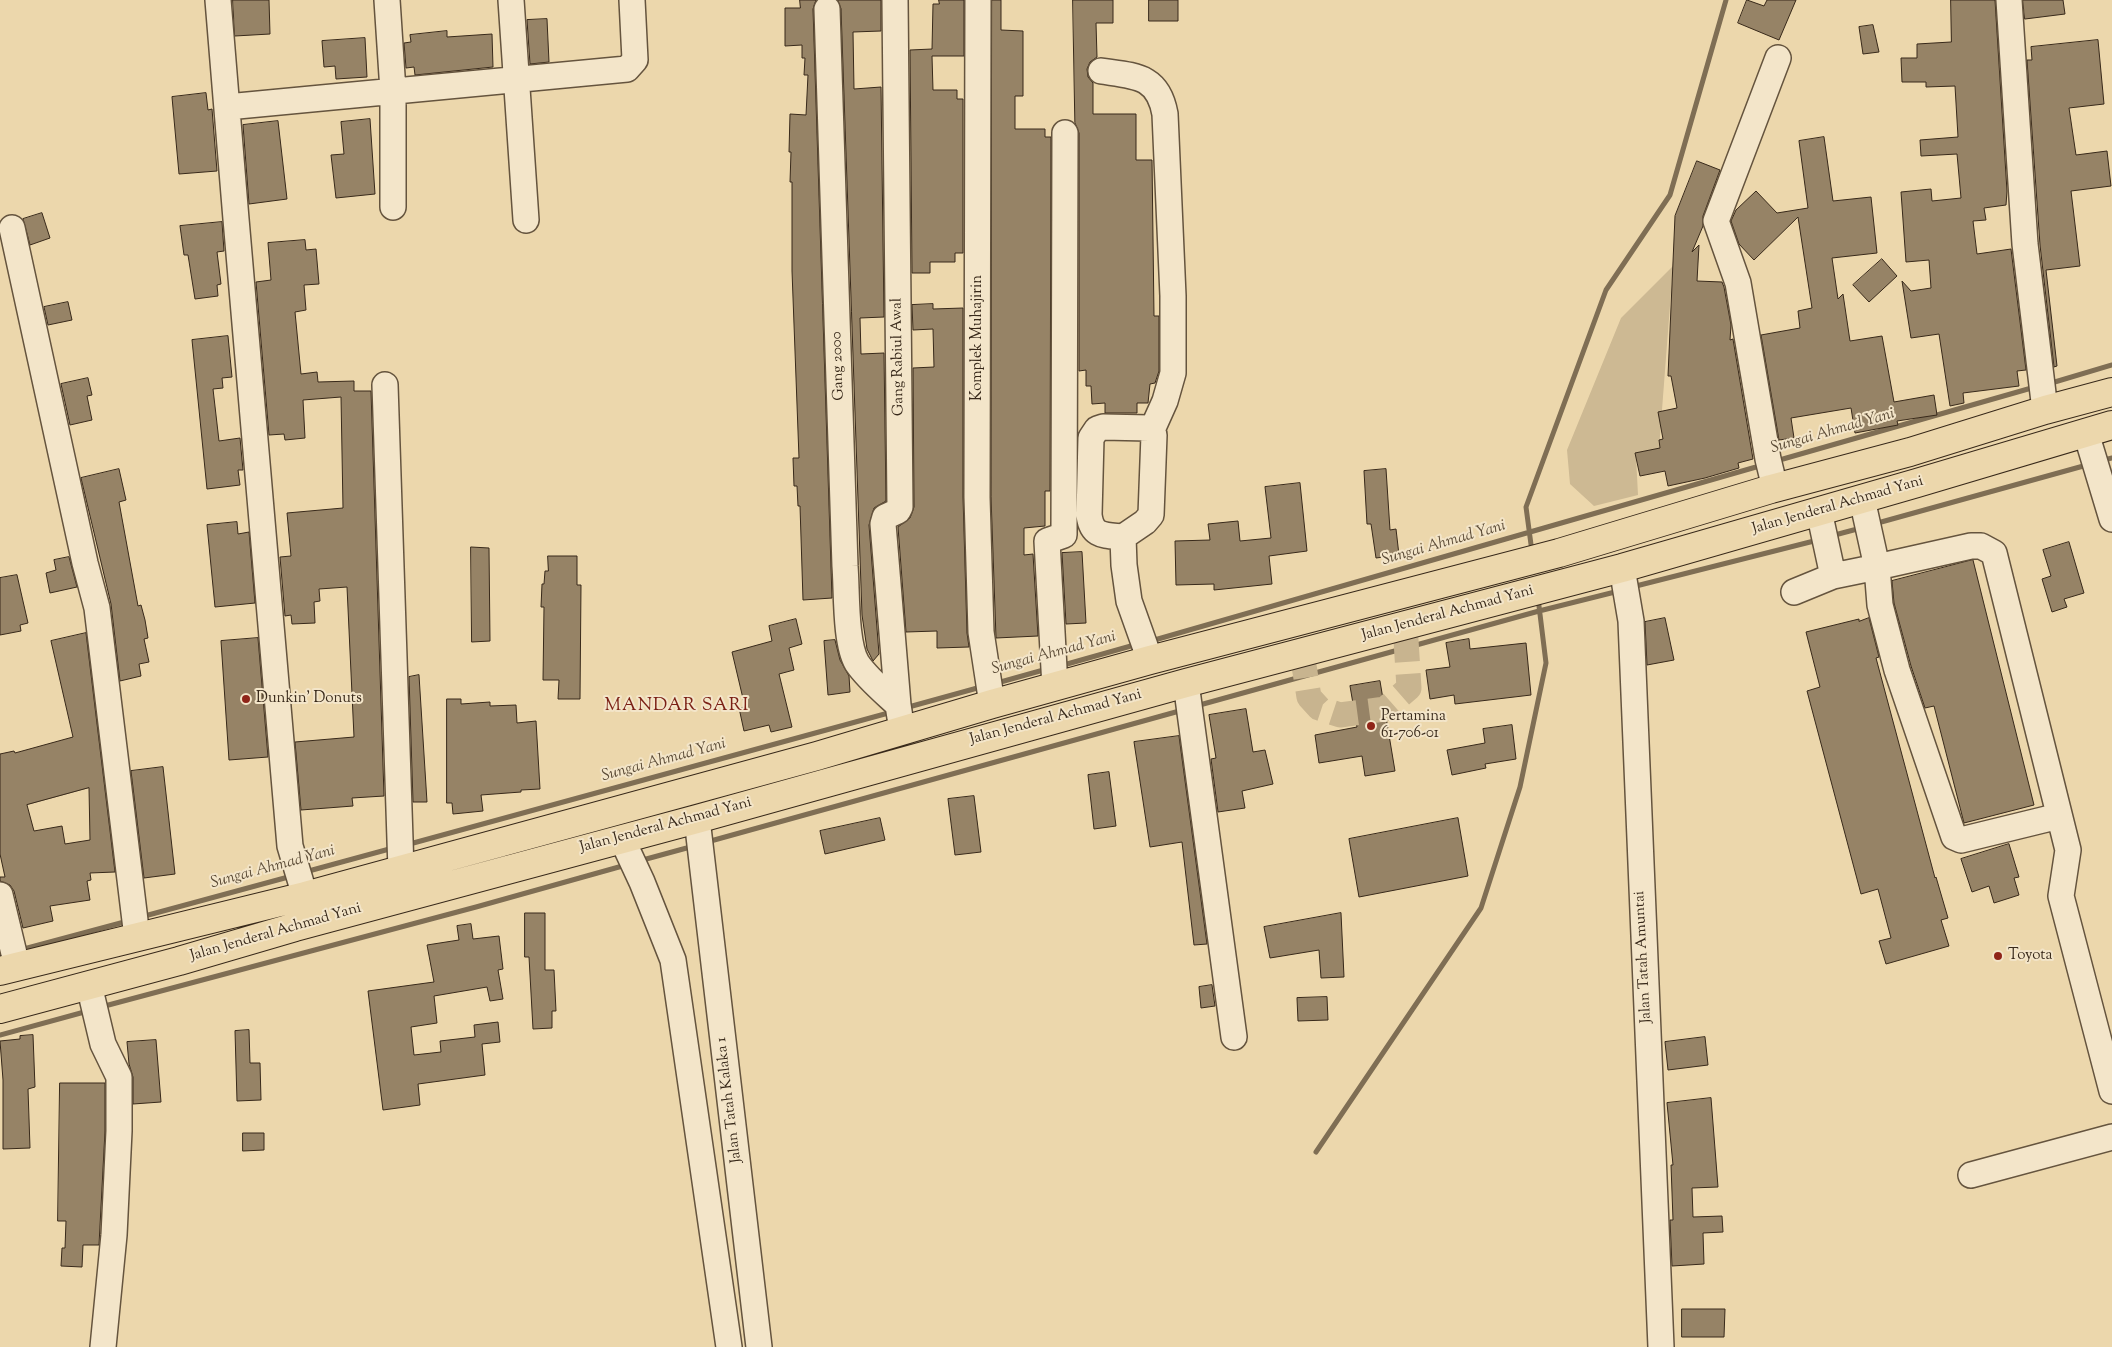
<!DOCTYPE html>
<style>
body{margin:0}
canvas{display:block;background:#ecd7ac}
</style>
<canvas width="2112" height="1347"></canvas>
<script>
const ctx = document.querySelector('canvas').getContext('2d');
ctx.lineJoin = 'round';
function fillPath(path, color) { ctx.fillStyle = color; ctx.fill(path, 'evenodd'); }
function strokePath(path, color, width, dash) { ctx.strokeStyle = color; ctx.lineWidth = width; ctx.lineCap = dash ? 'butt' : 'round'; ctx.setLineDash(dash || []); ctx.stroke(path); }
function label(font, color, halo, rows, align = 'center') {
  ctx.font = font + ' "Sorts Mill Goudy",serif'; ctx.lineWidth = 4; ctx.setLineDash([]); ctx.textBaseline = 'middle'; ctx.strokeStyle = halo; ctx.fillStyle = color; for (const [text, x, y, turn = 0] of rows) {
    ctx.save(); ctx.translate(x, y); ctx.rotate((+turn || 0) * Math.PI / 180); ctx.textAlign = isNaN(turn) ? turn : align; if (halo) ctx.strokeText(text, 0, 0); ctx.fillText(text, 0, 0); ctx.restore();
  }
}
const green = new Path2D(`
 M1673,266L1659,449L1636,456L1638,495L1594,506L1570,484L1567,450L1621,318Z`);
const stream = new Path2D(`
 M2048,384L2112,365
 M1776,461L2035,387
 M2100,461L2112,458
 M1874,524L2087,465
 M1831,536L1861,528
 M1532,552L1526,507L1606,290L1670,195L1726,0
 M1632,587L1818,540
 M1151,641L1763,465
 M1060,666L1138,644
 M997,683L1047,669
 M1196,706L1539,611L1619,591
 M905,708L981,687
 M707,842L1183,710
 M406,845L892,712
 M639,861L694,846
 M305,872L393,848
 M141,917L292,876
 M20,950L128,921
 M101,1007L476,907L626,865
 M0,1035L88,1011
 M1316,1152L1481,908L1520,787L1546,663L1538,598`);
const building = new Path2D(`
 M233,0H269L270,34L235,36Z
 M800,0H816L813,9L832,598L803,600L800,506H798L797,486H794L793,458H799L792,271V182H790L791,152H789L790,114L806,115L808,75H804L805,58H802V45L785,46V8H800Z
 M838,0H881V31L853,32L854,89L881,87L884,317L860,318L861,354L884,353L886,501L874,508L869,525L879,654L873,661L867,649L862,615L841,9Z
 M939,0H964V56H932L933,90H957V99H963V253H955V262H930V273H912L910,50L932,49L933,4H939Z
 M992,0H1001V30L1023,31V96H1015V129H1045V137H1051L1050,491H1045V526L1024,528V555L1033,554L1038,636L996,638L991,497Z
 M1073,0H1113V23H1096L1097,57L1090,62L1087,69L1088,77L1093,83V114H1136V160H1152L1154,316H1159V371L1155,383L1150,384L1148,403H1137V413H1105V403L1092,404L1091,386H1086V370L1079,371V133L1075,123Z
 M1149,0H1178V21H1149Z
 M1747,0L1764,6L1767,0H1796L1779,40L1738,23Z
 M1951,0H1995L2007,191L2006,205L1984,208L1986,220L1973,221L1977,254L2011,249L2026,370L2017,371L2019,386L1963,393L1964,403L1950,406L1939,334L1911,338L1902,281L1911,291L1931,288L1929,260L1906,262L1901,192L1931,189L1932,201L1961,198L1957,154L1921,156L1920,140L1958,137L1955,86L1926,87V82H1902L1901,58H1917V44L1951,42Z
 M2023,0H2063L2065,14L2025,19Z
 M547,19L549,62L530,64L527,20Z
 M1873,25L1879,52L1863,54L1859,27Z
 M447,31V37L492,34L493,67L415,75L414,67L406,68L404,43L411,42L410,35Z
 M365,38L367,77L336,79L335,66L324,67L322,41Z
 M2098,40L2104,104L2069,108L2076,155L2107,151L2111,186L2071,191L2080,266L2046,270L2057,366L2054,367L2040,245L2027,60H2032L2031,47Z
 M206,93L208,110L212,109L217,171L179,174L172,97Z
 M370,119L375,194L336,198L331,155L344,154L341,122Z
 M278,121L287,199L249,204L243,125Z
 M1824,137L1833,201L1871,197L1877,253L1832,258L1838,299L1843,294L1850,341L1882,336L1894,402L1934,395L1937,415L1897,421L1898,425L1855,433L1851,408L1791,418L1794,438L1779,440L1761,335L1800,328L1798,311L1812,308L1798,217L1754,260L1739,244L1731,221L1736,210L1756,191L1777,213L1808,208L1799,141Z
 M1697,161L1720,170L1703,216V226L1692,252L1699,245L1697,281L1722,282L1724,287L1731,325L1730,340L1733,339L1753,459L1738,463L1739,468L1705,478L1668,486L1665,471L1640,476L1635,453L1660,448L1659,440L1663,439L1658,412L1677,408L1671,376H1668L1675,216Z
 M42,213L50,238L30,245L23,219Z
 M222,222L224,251L217,252L221,284L217,285L218,296L195,299L188,255H184L180,226Z
 M305,240L306,250L316,249L319,284L304,285L306,310L295,312L301,374L317,372L318,382L354,381V391H371L384,796L352,798L353,806L301,810L295,742L354,737L347,587L319,589L320,601L314,602L315,623L292,624L291,615L285,616L280,557L291,556L287,513L343,508L341,397L303,400L305,438L285,440L284,434L269,435L256,282L271,280L268,243Z
 M1882,259L1897,276L1869,302L1853,285Z
 M68,302L72,320L48,325L44,307Z
 M933,304V309L963,308V497L967,633L969,647L937,648V631L906,632L898,527L910,518L914,507L913,368L934,367L933,329L913,330L912,305Z
 M228,336L232,377L222,378L223,388L213,389L219,441L240,438L243,470H238L240,485L207,489L192,340Z
 M88,378L92,395L87,396L92,420L70,425L61,384Z
 M119,469L126,500L119,502L138,606L141,605L145,620L148,638L144,639L149,662L139,664L141,676L120,681L111,604L81,478Z
 M1386,469L1390,530L1396,529L1399,555L1376,558L1371,524H1367L1364,471Z
 M1300,483L1307,551L1269,556L1272,584L1214,590V584L1176,585L1175,541L1210,540L1208,524L1238,521L1240,541L1271,538L1265,487Z
 M237,522L238,534L249,532L255,603L215,607L207,525Z
 M2069,542L2084,593L2064,599L2067,607L2052,612L2042,579L2051,576L2043,550Z
 M471,547L489,548L490,641L472,642Z
 M1082,552L1086,623L1066,624L1062,553Z
 M548,556H577V585H581L580,699H558L559,680H543L544,607H541L542,584H544L545,571H548Z
 M69,557L77,587L50,593L46,573L56,570L54,560Z
 M1973,560L2034,805L1964,823L1934,706L1925,708L1911,666L1894,603L1892,581Z
 M17,575L28,623L20,625L21,631L0,635V578Z
 M1665,618L1674,660L1647,665L1645,622Z
 M1869,618L1879,657L1876,658L1935,878L1936,877L1948,918L1941,920L1949,946L1886,964L1879,941L1891,938L1878,889L1861,894L1807,691L1820,687L1806,632L1859,619V621Z
 M796,619L802,644L789,648L794,670L779,674L792,727L771,732L769,725L744,731L739,708L745,707L732,652L772,641L769,626Z
 M86,633L115,872L90,873L91,880L87,881L90,900L50,906L53,921L23,928L14,891L10,885L0,881V877H5L0,854V754L14,751L15,753L73,737L51,641ZM89,788L90,840L65,844L62,826L34,831L27,805Z
 M258,638L268,757L229,760L221,641Z
 M1469,639L1470,649L1526,643L1531,695L1455,704L1454,695L1430,699L1426,670L1450,667L1446,643Z
 M835,640L840,660L849,676L850,692L828,695L824,641Z
 M419,675L427,802H413L409,677Z
 M1380,681L1395,771L1365,776L1362,756L1319,763L1315,735L1357,727L1350,686Z
 M447,699H461V704L490,702V706L516,705L517,723L536,721L540,789L521,790V792L481,795L483,811L453,814L452,803H447Z
 M1246,709L1253,752L1265,750L1273,784L1242,791L1245,808L1218,812L1211,759L1216,758L1209,715Z
 M1512,725L1516,759L1485,764L1486,768L1452,775L1447,750L1485,743L1483,729Z
 M1179,736L1207,944L1194,945L1182,842L1150,847L1134,742Z
 M163,767L175,874L144,878L131,771Z
 M1109,772L1116,826L1094,829L1088,775Z
 M974,796L981,852L955,855L948,799Z
 M880,818L885,840L825,854L820,831Z
 M1458,818L1468,876L1359,897L1349,839Z
 M2009,844L2019,877L2014,878L2019,895L1994,903L1989,886L1972,892L1961,859Z
 M525,913H545V970H554L556,1011H552V1028L533,1029L529,957H525Z
 M1341,913L1344,977L1321,978L1319,950L1270,958L1264,927Z
 M471,924L473,939L499,936L503,969L498,970L503,999L490,1001L487,987L434,996L437,1023L411,1027L414,1055L441,1052L440,1041L475,1037L474,1025L498,1022L500,1042L482,1044L485,1075L418,1084L420,1105L383,1110L368,991L434,982L427,945L459,940L457,926Z
 M1212,985L1215,1006L1201,1008L1199,987Z
 M1327,997L1328,1020L1298,1021L1297,998Z
 M249,1030L250,1063H260L261,1100L237,1101L235,1031Z
 M33,1035L35,1087L28,1089L30,1148L3,1149V1080L0,1041L20,1039V1036Z
 M1705,1037L1708,1065L1668,1070L1665,1042Z
 M156,1040L161,1102L133,1104V1077L129,1064L127,1042Z
 M60,1083H105V1131L99,1245H83L82,1267L61,1266L62,1248H65L66,1221H58Z
 M1711,1098L1718,1187L1692,1188L1693,1217L1722,1216L1723,1232L1703,1233L1704,1264L1672,1266L1670,1220H1673L1671,1165H1673L1667,1103Z
 M243,1133H264V1150L243,1151Z
 M1682,1309H1725L1724,1337H1682Z`);
const minorTunnel = new Path2D(`
 M1302,653L1309,697L1319,708L1340,715L1385,709L1409,688L1405,624`);
const minor = new Path2D(`
 M218,0L236,219L290,846L305,896
 M387,0L393,91V207
 M511,0L526,220
 M895,0L900,507L898,511L885,517L883,524L898,705L902,730
 M978,0L977,497L981,632L992,704
 M2009,0L2025,244L2045,410
 M827,9L845,566C847,591 845,643 857,663C867,678 884,692 898,705
 M1101,71C1135,76 1158,75 1165,114L1173,296V373L1165,401L1152,430
 M227,107L627,69L635,60L632,0
 M12,228L85,563L97,608L137,937
 M385,385L401,870
 M2086,433L2112,519
 M1775,488L1768,459L1738,283L1716,221L1778,58
 M1862,499L1877,567L1971,546H1981L1994,553L2068,850L2061,896L2112,1091
 M1819,511L1833,576
 M1123,537C1104,535 1092,537 1089,515L1091,438L1097,429L1103,427L1149,428L1154,435L1151,515L1145,522L1123,537L1124,565L1129,601L1150,660
 M1622,568L1631,621L1661,1347
 M1794,592L1833,576L1877,567L1880,605L1897,670L1954,837L1961,840L2059,816
 M1186,683L1234,1037
 M1055,687L1047,541L1064,535L1065,133
 M697,819L759,1347
 M622,839L642,882L673,960L729,1347
 M0,895L17,966
 M89,985L103,1044L119,1077V1131L114,1235L103,1347
 M1971,1175L2112,1137`);
const highway = new Path2D(`
 M0,971L305,896L817,756L992,704L1150,660L1559,553L1771,489L1910,452L2045,410L2112,392
 M0,1009L179,961L295,927L697,819L1186,683L1622,568L1917,483L2112,425`);
const markers = [
 [246,699,5,"#8f2418"],
 [1371,726,5,"#8f2418"],
 [1998,956,5,"#8f2418"]
];
const streetNames = [
 ["Komplek Muhajirin",978,338,-90],
 ["Gang Rabiul Awal",899,357,-91],
 ["Gang 2000",839,366,-92],
 ["Jalan Jenderal Achmad Yani",1838,506,-16],
 ["Jalan Jenderal Achmad Yani",1448,614,-15],
 ["Jalan Jenderal Achmad Yani",1056,718,-15],
 ["Jalan Jenderal Achmad Yani",666,826,-15],
 ["Jalan Jenderal Achmad Yani",276,933,-16],
 ["Jalan Tatah Amuntai",1644,957,-93],
 ["Jalan Tatah Kalaka 1",730,1100,-97]
];
const poiNames = [
 ["Dunkin' Donuts",256,699],
 ["Pertamina",1381,717],
 ["61-706-01",1381,734],
 ["Toyota",2008,956]
];
const waterNames = [
 ["Sungai Ahmad Yani",1833,432,-16],
 ["Sungai Ahmad Yani",1444,544,-16],
 ["Sungai Ahmad Yani",1054,654,-15],
 ["Sungai Ahmad Yani",664,761,-15],
 ["Sungai Ahmad Yani",273,868,-15]
];
const quarterNames = [
 ["MANDAR SARI",677,707]
];
fillPath(green, '#cdb993');
strokePath(stream, '#7f6e54', 5);
fillPath(building, '#968366');
strokePath(building, '#38291a', 1);
strokePath(minorTunnel, '#c8b48f', 25, [25, 12]);
strokePath(minor, '#65543e', 28);
strokePath(highway, '#38291a', 30);
strokePath(minor, '#f3e5c9', 25);
strokePath(highway, '#ecd7ac', 28);
for (const [x, y, r, color] of markers) { const dot = new Path2D(); dot.arc(x, y, r, 0, 2 * Math.PI); ctx.fillStyle = color; ctx.fill(dot); strokePath(dot, '#f3e5c9', 2); }
label('15px', '#38291a', '#f3e5c9', streetNames);
label('15px', '#38291a', '#f3e5c9', poiNames, 'left');
label('italic 16px', '#5c4c37', '#f3e5c9', waterNames);
ctx.letterSpacing = '1px';
label('18px', '#7a1f14', '#f3e5c9', quarterNames);
ctx.letterSpacing = '0px';
</script>
